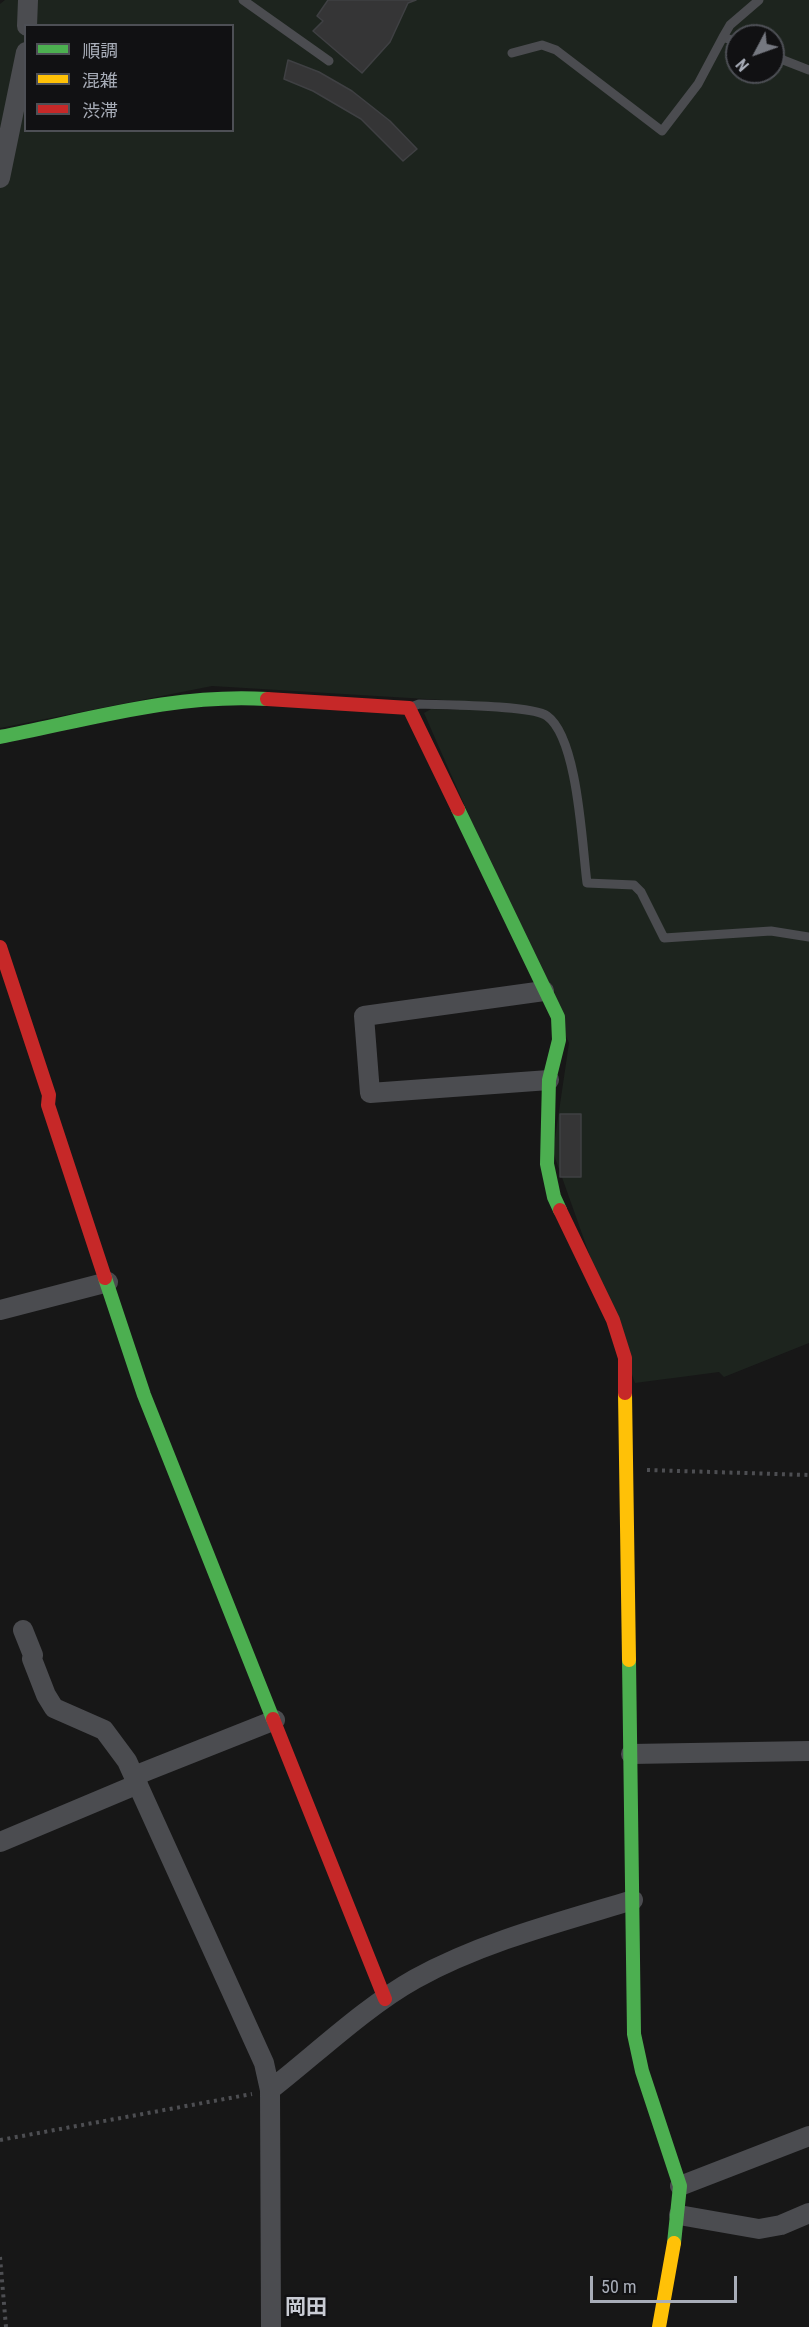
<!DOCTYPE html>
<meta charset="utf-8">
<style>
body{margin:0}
#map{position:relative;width:809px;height:2327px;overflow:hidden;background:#171717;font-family:"Roboto Condensed","Noto Sans JP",sans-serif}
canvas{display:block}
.legend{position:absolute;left:24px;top:24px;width:210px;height:108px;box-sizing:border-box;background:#111113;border:2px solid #4d4f55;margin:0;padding:8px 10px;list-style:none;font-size:18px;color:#a8adb8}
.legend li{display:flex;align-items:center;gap:12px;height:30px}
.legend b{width:30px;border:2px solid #4d4f55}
.north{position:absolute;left:725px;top:24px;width:60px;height:60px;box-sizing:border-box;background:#111113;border:2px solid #4d4f55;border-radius:50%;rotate:229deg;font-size:16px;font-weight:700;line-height:24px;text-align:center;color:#a8adb8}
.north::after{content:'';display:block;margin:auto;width:21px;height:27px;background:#757880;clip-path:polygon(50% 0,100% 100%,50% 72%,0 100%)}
.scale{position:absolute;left:590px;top:2276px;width:147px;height:27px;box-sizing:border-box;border:3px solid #a8adb8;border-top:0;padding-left:8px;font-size:18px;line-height:21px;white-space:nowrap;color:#a8adb8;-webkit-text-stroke:4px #111113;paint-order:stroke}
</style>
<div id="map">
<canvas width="809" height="2327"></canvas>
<ul class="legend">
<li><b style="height:8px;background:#4caf50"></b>順調</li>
<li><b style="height:8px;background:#ffc107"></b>混雑</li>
<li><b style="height:8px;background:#c62828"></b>渋滞</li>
</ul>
<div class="north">N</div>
<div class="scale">50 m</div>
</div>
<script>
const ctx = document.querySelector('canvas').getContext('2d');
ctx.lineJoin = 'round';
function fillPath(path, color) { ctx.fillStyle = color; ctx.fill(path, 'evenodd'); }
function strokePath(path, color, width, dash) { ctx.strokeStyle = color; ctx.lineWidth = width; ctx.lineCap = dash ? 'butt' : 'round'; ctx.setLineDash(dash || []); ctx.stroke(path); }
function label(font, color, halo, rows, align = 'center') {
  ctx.font = font + ' "Roboto Condensed","Noto Sans JP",sans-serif'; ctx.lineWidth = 5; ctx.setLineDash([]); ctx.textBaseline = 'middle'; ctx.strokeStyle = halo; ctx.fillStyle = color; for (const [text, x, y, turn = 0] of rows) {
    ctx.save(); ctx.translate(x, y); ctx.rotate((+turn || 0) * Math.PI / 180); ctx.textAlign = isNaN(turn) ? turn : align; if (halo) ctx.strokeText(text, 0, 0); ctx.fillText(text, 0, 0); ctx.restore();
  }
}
const green = new Path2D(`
 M5,0H809V1343L724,1377L719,1372L635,1383L553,1152L569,1043L424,713L431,709L459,710V701L212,686L0,728V4ZM26,26H232V130H26ZM737,36H773V72H737Z`);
const building = new Path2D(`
 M328,0H416L408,3L390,42L362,73L313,31L323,21L317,16Z
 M288,60L319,72L352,91L390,121L417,149L403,161L361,119L313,91L284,79Z
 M560,1114H581V1177H560Z`);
const path = new Path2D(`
 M647,1470L809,1475
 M0,2140L252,2094
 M0,2257L6,2327`);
const lane = new Path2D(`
 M243,0L329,61
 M723,37L730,25L759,0
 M512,53L542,45L556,50L662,131L698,84L723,37L737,42
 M773,56L809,70
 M411,707L419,704C443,705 532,705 547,716C578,738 582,845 587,883L634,885L641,892L664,938L771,931L809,937`);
const street = new Path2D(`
 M27,26L28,0
 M0,178L26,52
 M544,991L364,1016L370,1093L549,1080
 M0,1310L108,1282
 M23,1630L33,1655L32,1659L46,1695L54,1708L104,1730L127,1761L264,2063L270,2090L271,2327
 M631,1754L809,1751
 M134,1776L275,1720
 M0,1842L138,1784
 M270,2090C315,2055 365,2007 415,1979C482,1942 560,1922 633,1900
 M680,2186L809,2136
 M679,2215L759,2229L781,2225L809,2213`);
const fast = new Path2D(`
 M0,737C87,720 177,693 267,699
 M458,809L558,1017L559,1040L549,1080L547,1164L554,1197L560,1210
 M105,1278L144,1395L273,1719
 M629,1660L634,2034L642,2071L680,2186L674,2243`);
const slow = new Path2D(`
 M625,1393L629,1660
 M659,2327L674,2243`);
const jam = new Path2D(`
 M267,699L409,708L458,809
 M0,947L49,1095L48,1105L105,1278
 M560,1210L613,1320L625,1358V1393
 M273,1719L385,1999`);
const quarterNames = [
 ["岡田",306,2309]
];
fillPath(green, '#1d241e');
fillPath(building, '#353536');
strokePath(building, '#3f4043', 1.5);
strokePath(path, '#4d4e52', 4, [3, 4.5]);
strokePath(lane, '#4b4c50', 9);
strokePath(street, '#4b4c50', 20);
strokePath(fast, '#4caf50', 14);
strokePath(slow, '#ffc107', 14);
strokePath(jam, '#c62828', 14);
label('bold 21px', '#c9ccd4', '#111113', quarterNames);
</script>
